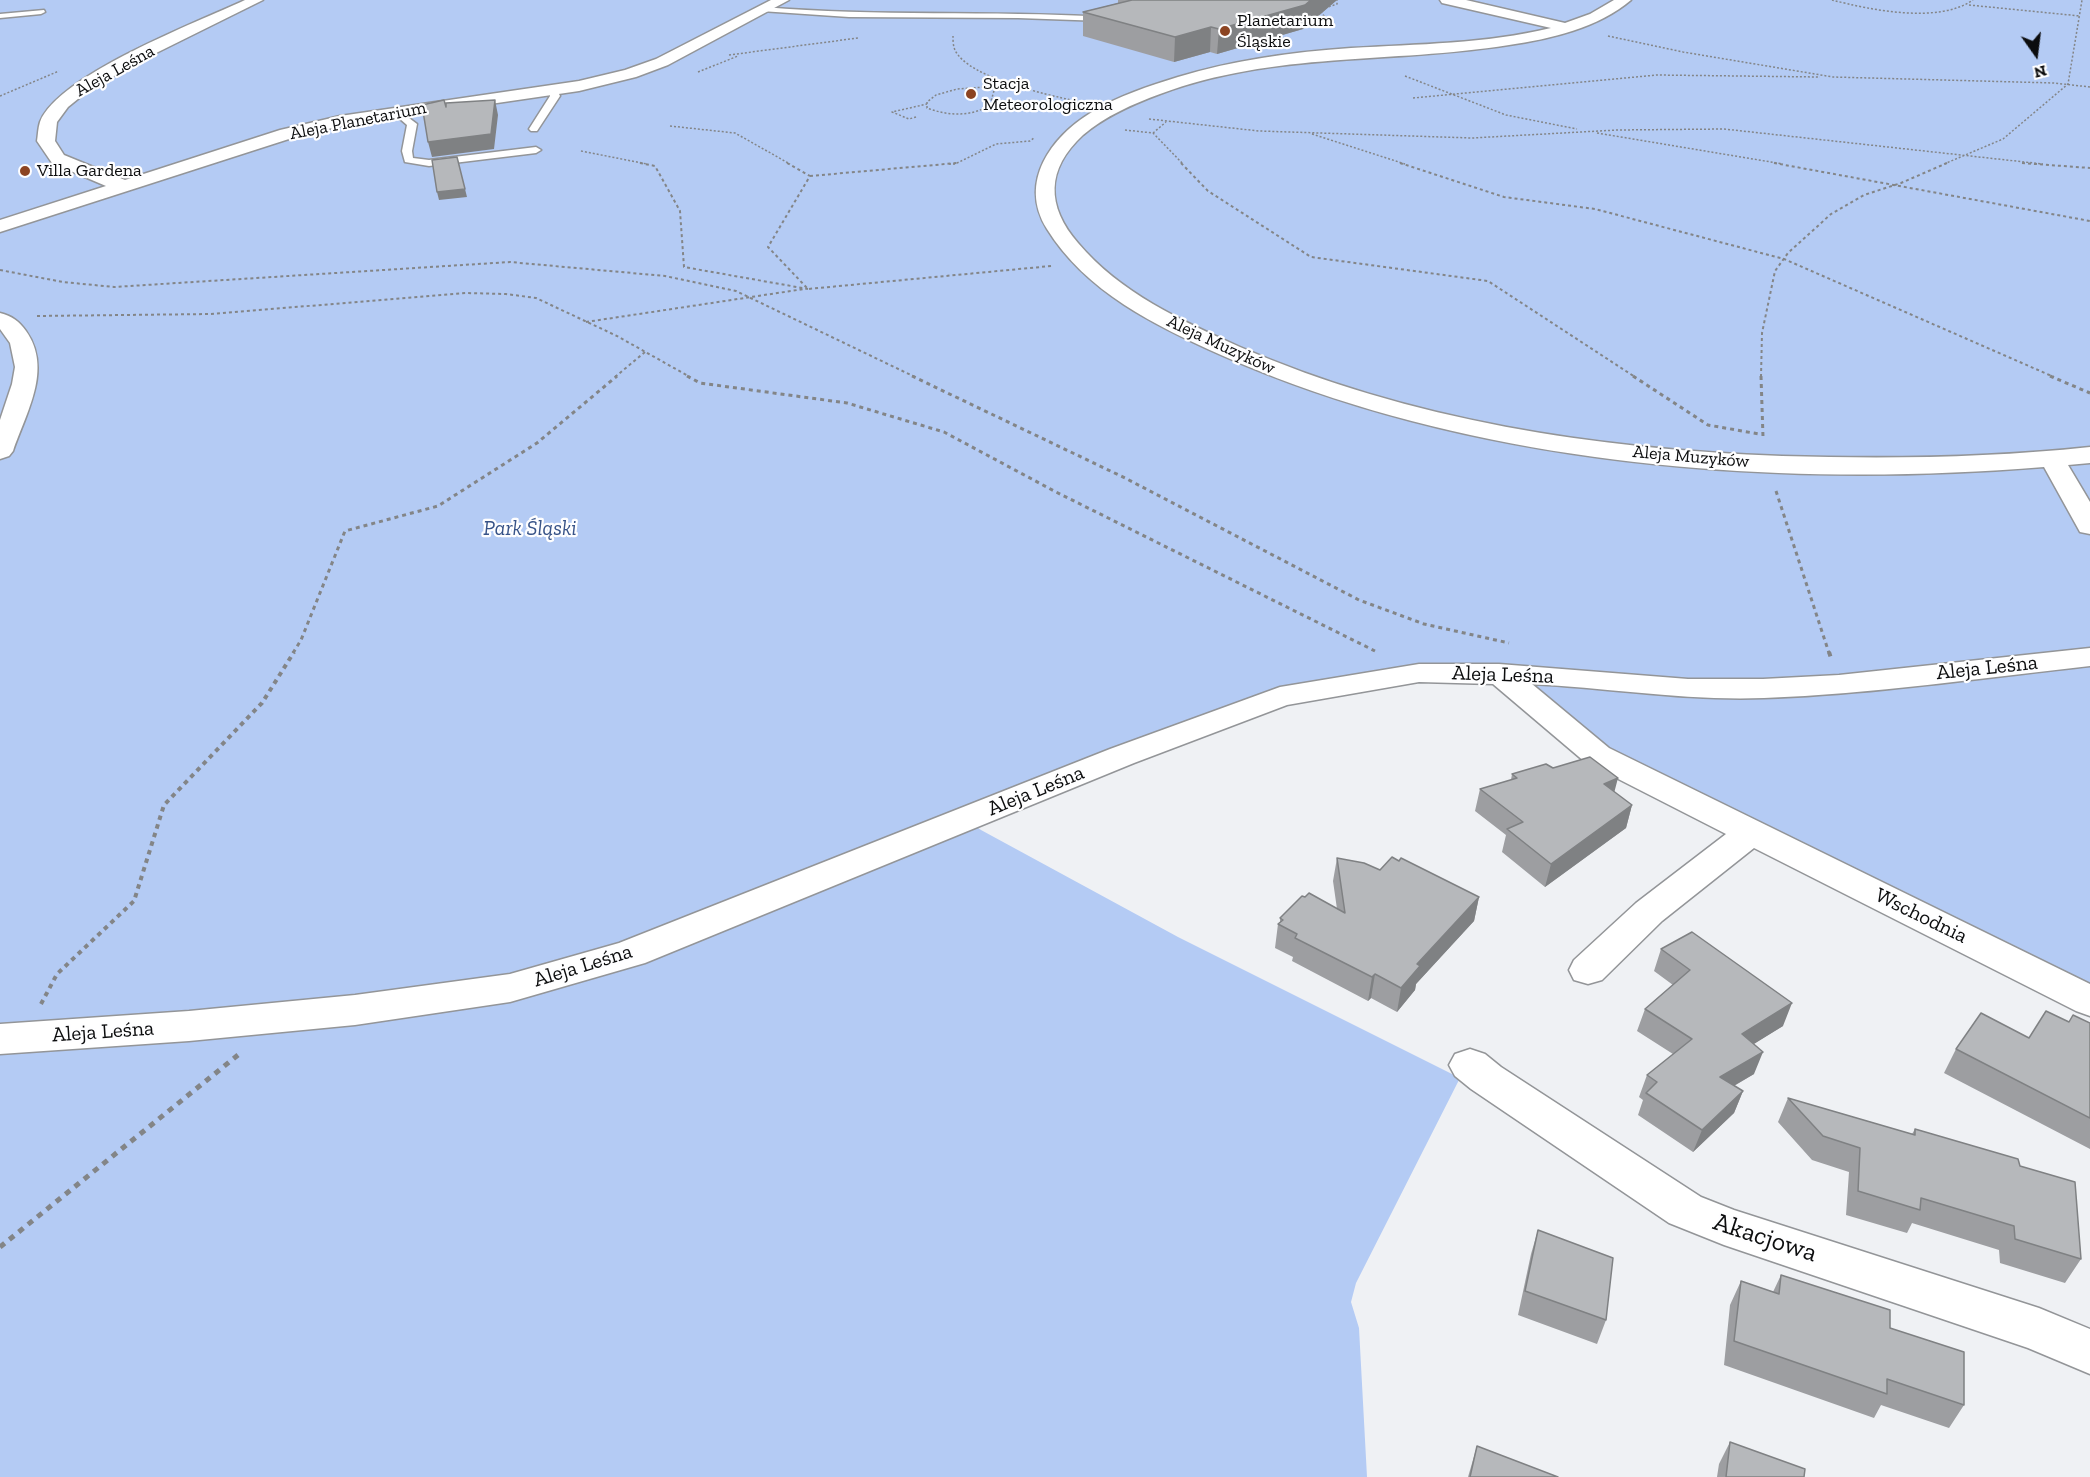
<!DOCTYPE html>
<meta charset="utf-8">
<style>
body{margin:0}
#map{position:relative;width:2090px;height:1477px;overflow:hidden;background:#eff1f4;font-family:"Zilla Slab",serif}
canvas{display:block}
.north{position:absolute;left:2006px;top:24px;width:60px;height:60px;-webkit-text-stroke:4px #fefeff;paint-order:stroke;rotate:166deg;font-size:16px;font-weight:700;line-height:24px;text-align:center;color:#0c0d0e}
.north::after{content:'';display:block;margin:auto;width:21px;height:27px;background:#0c0d0e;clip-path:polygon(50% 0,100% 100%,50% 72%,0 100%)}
</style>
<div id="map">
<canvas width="2090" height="1477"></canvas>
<div class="north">N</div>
</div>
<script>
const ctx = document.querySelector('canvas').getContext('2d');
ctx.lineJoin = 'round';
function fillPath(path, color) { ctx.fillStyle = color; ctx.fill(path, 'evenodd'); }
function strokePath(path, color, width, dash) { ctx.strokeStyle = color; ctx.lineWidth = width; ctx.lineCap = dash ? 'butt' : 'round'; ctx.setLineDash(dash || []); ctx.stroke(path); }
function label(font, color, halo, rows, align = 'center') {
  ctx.font = font + ' "Zilla Slab",serif'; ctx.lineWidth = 4.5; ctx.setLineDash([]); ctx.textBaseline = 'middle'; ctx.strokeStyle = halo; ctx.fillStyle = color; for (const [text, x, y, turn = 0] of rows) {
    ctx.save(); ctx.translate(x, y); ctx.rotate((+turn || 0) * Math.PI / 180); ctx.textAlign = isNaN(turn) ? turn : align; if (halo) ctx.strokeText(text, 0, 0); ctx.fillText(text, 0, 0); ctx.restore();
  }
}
const green = new Path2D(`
 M0,0H2090V988L1609,753L1530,686L1424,671L1270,700L970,822L981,830L1178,937L1460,1078L1356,1283L1351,1302L1359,1328L1367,1477H0Z`);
const pathFar4 = new Path2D(`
 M1832,0C1871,10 1938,24 1973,0
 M1969,5L2080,16
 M1325,8L1337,4V0
 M1303,27L1318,22L1324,16L1320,10
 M953,36C953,40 953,46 955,50C968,78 1046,94 1075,101
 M1608,36L1683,52L1833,77L2054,83L2090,87
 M729,55L858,38
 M698,72L738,56
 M1405,76L1506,115L1577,129
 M995,87L990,105C971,117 948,116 927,108V102L936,95L957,89L1014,85
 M0,96L59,71
 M1413,98L1657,75L1820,77
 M916,117L909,119L892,112L927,104
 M1149,119L1259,131L1472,138L1617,130L1724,129L2043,164
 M670,126L735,133L790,164
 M1125,130L1153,133L1183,164
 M1153,133L1166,122
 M1597,133L1783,164
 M1312,134L1405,164
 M581,151L647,164
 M949,164H955L996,144L1030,141L1034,138
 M1944,164L2003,139L2068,84L2082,0`);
const pathFar3 = new Path2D(`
 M640,163L655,166L680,211L684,267L808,289
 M787,163L810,176L768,247L808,289L1051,266
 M1181,163L1208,191L1311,257L1488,281L1635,377
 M1400,163L1504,197L1595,209L1784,259L2054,377
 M1774,163L2090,221
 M2022,163L2090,168
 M810,176L957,163
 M0,270L63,282L114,287L510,262L665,276L736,291L915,377
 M37,316L211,314L466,293L506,294L536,298L617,336L690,377
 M586,322L804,289
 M615,377L645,352
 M1761,377L1762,333L1775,271L1788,253L1831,214L1864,195L1901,183L1947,163`);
const pathFar2 = new Path2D(`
 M687,376L700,383L847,403L944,432L1056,492L1375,651
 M912,376L1125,478L1359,600L1424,624L1509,643
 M1633,376L1708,425L1759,434
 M1761,376L1763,437
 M2050,376L2090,393
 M1776,491L1829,653
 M293,653L301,640L345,531L438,506L537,443L617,376`);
const pathFar1 = new Path2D(`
 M1829,652L1831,658
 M41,1004L57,974L134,901L164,805L262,703L294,652`);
const path = new Path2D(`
 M0,1247L238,1055`);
const lane = new Path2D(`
 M764,7C877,17 990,10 1103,17L1107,19L1103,21L1018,18L849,17L761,11V7Z
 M44,10L45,12L41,14L0,18V14Z
 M550,88H556L560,96L537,131H531L529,129L550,96Z
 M397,109L417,124L412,151L413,158L429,160L536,147L541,150L536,153L429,166L405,162L402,151L407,125L392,112Z`);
const street = new Path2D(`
 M245,0H263L140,61L89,90L68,107L57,122L55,141L64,155L125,180L280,130L340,116L579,81L625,70L656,59L771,0H789L668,65L636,77L579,91L340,126L292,138L0,232V220L106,186L52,163L37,141C38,135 38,128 40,122C58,75 198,22 245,0Z
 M1440,0H1466L1565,23L1590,14L1614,0H1631C1598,28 1550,39 1509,45C1390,64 1276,51 1160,94C1133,104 1105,116 1083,135C1046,169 1046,206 1078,243C1120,293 1182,321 1240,347C1411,421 1596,449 1782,456C1885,459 1987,458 2090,447V463L2068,465L2090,502V534L2080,532L2044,467C1774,489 1471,466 1221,355C1156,326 1086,292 1047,229C1018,182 1051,137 1092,112C1118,96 1149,86 1178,77C1234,60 1292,52 1351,48C1418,44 1485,44 1551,28L1442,3Z
 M0,313C12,316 19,321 26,331C53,369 26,413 13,451L9,456L0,459V420L12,384L15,367L10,343L0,329Z
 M2090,648V666C1982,678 1873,694 1764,698C1686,701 1610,688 1532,684L1609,748L2090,984V1016L2076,1011L1754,848L1662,921L1602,980L1588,984L1574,980L1569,970L1574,960L1636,903L1726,834L1585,762L1493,684L1419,682L1287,705L1134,763L645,963L510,1002L355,1025L189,1041L0,1054V1024L189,1011L355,995L510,974L619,943L1110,749L1280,687L1419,664H1499L1688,679H1763L1839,675Z
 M1470,1049L1485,1054L1501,1067L1701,1197L1734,1210L2039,1308L2090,1329V1374L2028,1348L1724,1245L1669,1223L1471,1089L1455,1076L1449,1065L1455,1054Z`);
const wall = new Path2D(`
 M1118,0H1337L1303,29L1217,54L1210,52L1174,62L1083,36V12L1118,3Z
 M1553,768L1614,792L1632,805L1626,828L1545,887L1502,852L1506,835L1475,811L1480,789L1511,780L1512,774Z
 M1337,858L1479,897L1474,921L1416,984L1415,990L1397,1012L1371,998L1368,1001L1292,961L1293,957L1275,948L1278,924L1280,922V918L1337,909L1333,881Z
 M1661,949L1783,1026L1753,1044L1754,1074L1734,1086L1743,1091L1734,1113L1693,1152L1638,1115L1643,1100L1639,1097L1647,1075L1673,1054L1637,1031L1645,1009L1673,985L1654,971Z
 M2069,1022L2090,1023V1149L1944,1073L1956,1049L2029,1038Z
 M1788,1098L1912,1134L1915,1129L2020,1166L2081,1259L2065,1283L2000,1263L1999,1250L1912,1223L1907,1233L1846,1215L1849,1172L1812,1160L1778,1122Z
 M1538,1230L1606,1320L1597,1344L1518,1315L1531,1254Z
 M1781,1275L1890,1328L1964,1405L1949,1428L1881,1405L1874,1418L1724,1365L1730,1305L1741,1281L1773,1292Z
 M1730,1442L1804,1477H1717L1719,1464Z
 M1477,1446L1558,1477H1468Z`);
const shadedWall = new Path2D(`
 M1311,0H1337L1303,29L1217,54L1219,29Z
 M1211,27L1210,52L1174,62L1175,37Z
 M495,100L498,115L494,149L432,157L428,142Z
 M465,189L467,197L439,200L437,192Z
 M1618,778L1612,801L1604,784Z
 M1632,805L1626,828L1545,887L1551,864Z
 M1479,897L1474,921L1416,984L1415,990L1397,1012L1401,988L1417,964Z
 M1375,974L1371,998L1368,1001L1372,977Z
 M1792,1003L1783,1026L1733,1057L1742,1034Z
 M1763,1052L1754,1074L1711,1099L1720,1077Z
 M1743,1091L1734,1113L1693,1152L1702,1130Z`);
const building = new Path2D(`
 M1132,0H1311L1305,5L1219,29L1211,27L1175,37L1083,12Z
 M444,100L446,107V103L495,100L491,134L428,142L422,105Z
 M457,157L465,189L437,192L432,160Z
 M1590,757L1618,778L1604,784L1632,805L1551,864L1507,829L1523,822L1480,789L1517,778L1512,774L1546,764L1553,768Z
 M1392,857L1399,861L1401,858L1479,897L1417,964L1420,966L1401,988L1375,974L1372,977L1295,938L1297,934L1278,924L1283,920L1280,918L1302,896L1305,897L1309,893L1345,913L1337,858L1364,863L1380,870Z
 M1692,932L1792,1003L1742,1034L1763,1052L1720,1077L1743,1091L1702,1130L1646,1093L1657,1082L1647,1075L1692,1039L1645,1009L1690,970L1661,949Z
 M2046,1011L2069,1022L2073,1015L2090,1023V1118L1956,1049L1981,1013L2029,1038Z
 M1788,1098L1915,1135V1129L2018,1159L2020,1166L2075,1182L2081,1259L2015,1239L2014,1226L1921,1198L1920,1210L1858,1191L1860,1148L1823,1136Z
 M1538,1230L1613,1258L1606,1320L1525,1291Z
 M1781,1275L1890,1310V1328L1964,1352V1405L1887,1379V1394L1734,1341L1741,1281L1779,1294Z
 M1730,1442L1805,1469L1804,1477H1726Z
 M1477,1446L1558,1477H1470Z`);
const markers = [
 [1225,31,6,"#8c4422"],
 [971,94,6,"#8c4422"],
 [25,171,6,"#8c4422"]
];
const farPoinames = [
 ["Planetarium",1237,21],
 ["Śląskie",1237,42],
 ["Stacja",983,84],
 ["Meteorologiczna",983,105],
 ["Villa Gardena",37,171]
];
const farStreetnames = [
 ["Aleja Leśna",115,71,-29],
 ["Aleja Planetarium",358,121,-11],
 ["Aleja Muzyków",1221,345,25],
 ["Aleja Muzyków",1691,457,5]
];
const parkNames = [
 ["Park Śląski",530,529]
];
const streetNames = [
 ["Aleja Leśna",1987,668,-6],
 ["Aleja Leśna",1503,675,2],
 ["Aleja Leśna",1036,791,-22],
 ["Wschodnia",1921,916,26],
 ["Aleja Leśna",583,966,-17],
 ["Aleja Leśna",103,1032,-4]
];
const nearStreetnames = [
 ["Akacjowa",1765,1238,18]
];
fillPath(green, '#b4cbf4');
strokePath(lane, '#939598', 3);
strokePath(street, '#939598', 3);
strokePath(pathFar4, '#838587', 1.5, [2, 2]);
strokePath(pathFar3, '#838587', 2, [3, 3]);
strokePath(pathFar2, '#838587', 3, [4, 4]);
strokePath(pathFar1, '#838587', 4, [4.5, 4.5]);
strokePath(path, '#838587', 5, [6, 6]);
fillPath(lane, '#fff');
fillPath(street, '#fff');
fillPath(wall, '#9d9ea1');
fillPath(shadedWall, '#7f8183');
fillPath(building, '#b6b8bb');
strokePath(building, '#7f8183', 1.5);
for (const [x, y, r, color] of markers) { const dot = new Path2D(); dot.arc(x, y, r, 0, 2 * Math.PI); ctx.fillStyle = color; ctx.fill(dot); strokePath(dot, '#fefeff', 2); }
label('18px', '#0c0d0e', '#fefeff', farPoinames, 'left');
label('18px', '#0c0d0e', '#fefeff', farStreetnames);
label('italic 21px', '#375388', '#fefeff', parkNames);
label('21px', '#0c0d0e', '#fefeff', streetNames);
label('26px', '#0c0d0e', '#fefeff', nearStreetnames);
</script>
